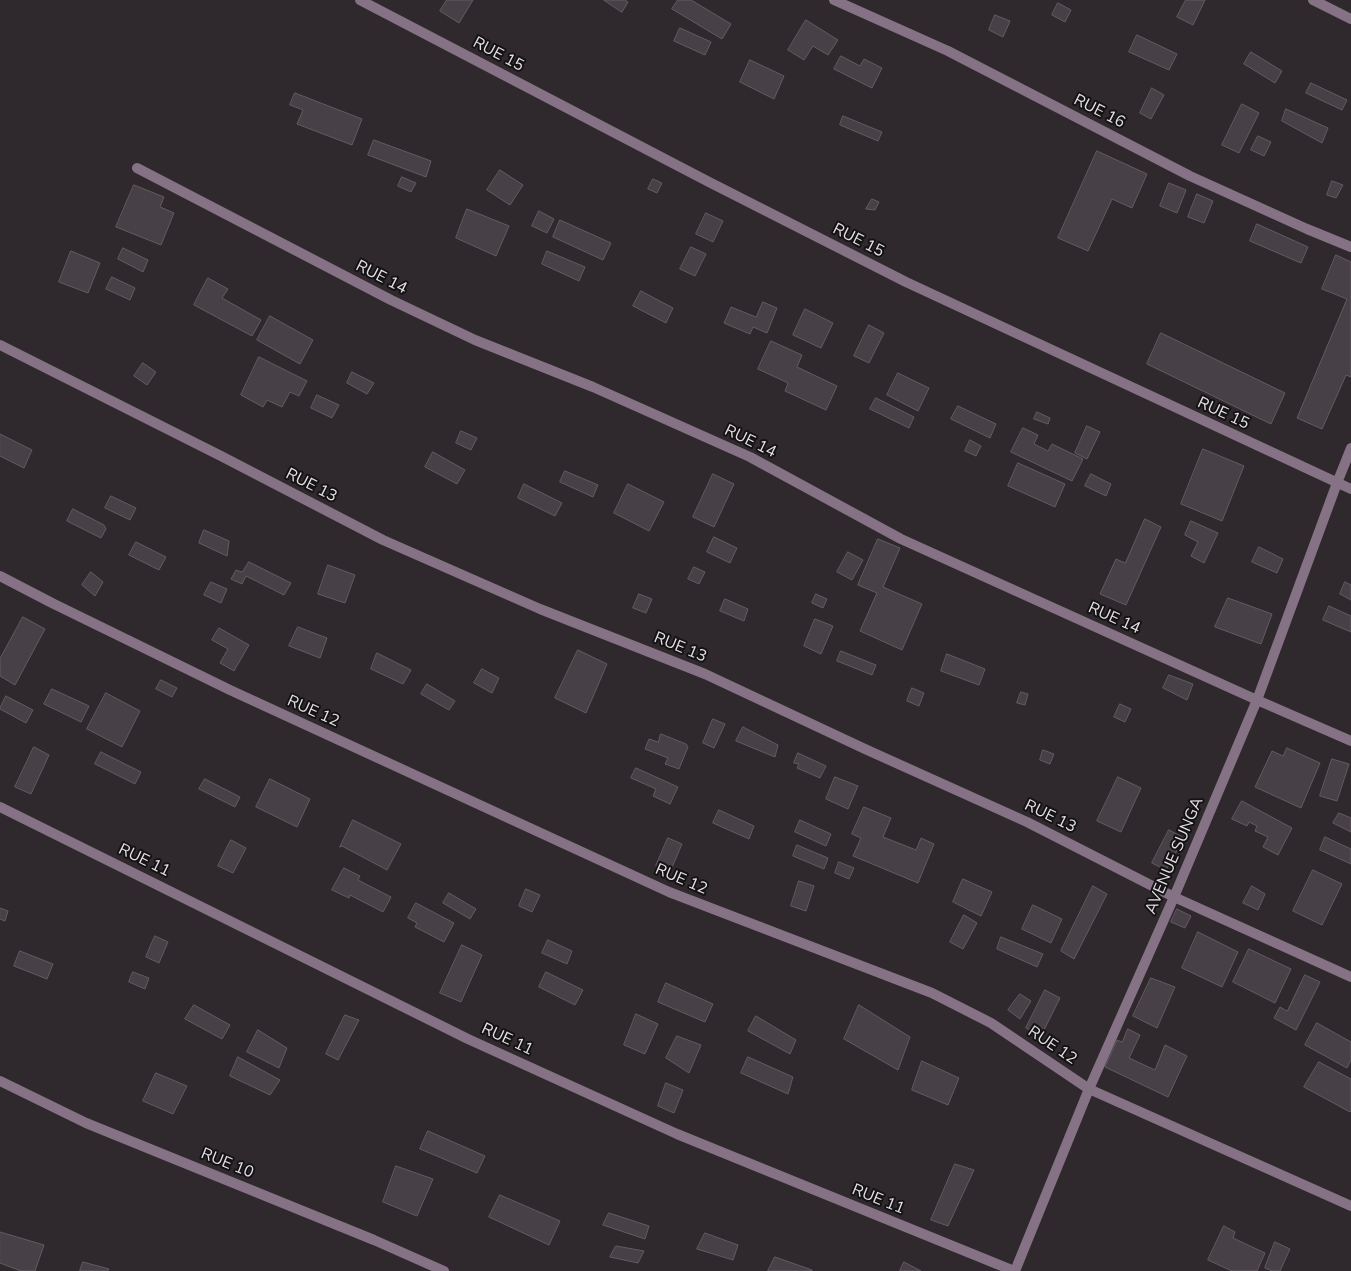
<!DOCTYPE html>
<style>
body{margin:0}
canvas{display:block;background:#2f292e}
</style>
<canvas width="1351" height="1271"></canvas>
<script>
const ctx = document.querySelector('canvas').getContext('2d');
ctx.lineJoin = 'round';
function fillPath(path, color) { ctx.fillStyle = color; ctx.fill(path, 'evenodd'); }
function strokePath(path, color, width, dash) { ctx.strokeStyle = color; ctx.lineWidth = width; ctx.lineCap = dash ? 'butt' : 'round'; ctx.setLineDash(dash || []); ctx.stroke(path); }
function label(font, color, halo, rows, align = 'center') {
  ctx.font = font + ' "Nunito Sans",sans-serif'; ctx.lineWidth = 4; ctx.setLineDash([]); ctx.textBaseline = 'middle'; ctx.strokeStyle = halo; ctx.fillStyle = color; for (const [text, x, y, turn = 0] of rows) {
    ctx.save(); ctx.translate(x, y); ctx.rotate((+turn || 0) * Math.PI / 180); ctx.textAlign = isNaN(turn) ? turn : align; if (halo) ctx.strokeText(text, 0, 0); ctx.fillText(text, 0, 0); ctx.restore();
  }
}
const building = new Path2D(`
 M447,0H473L459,23L440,11Z
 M604,0H625L628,2L622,12Z
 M678,0H691L731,24L722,39L672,9Z
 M1186,0H1205L1193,25L1177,17Z
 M1058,3L1071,10L1065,22L1052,15Z
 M995,15L1010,21L1003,37L989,30Z
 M806,20L838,40L828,55L813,46L804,60L788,50Z
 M680,28L711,42L705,55L674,41Z
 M1137,35L1177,54L1169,70L1129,52Z
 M1251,52L1282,71L1275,83L1244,64Z
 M841,56L860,66L864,59L882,68L872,88L834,69Z
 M750,60L784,76L774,99L740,82Z
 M1311,83L1347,100L1342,110L1306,93Z
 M1152,88L1164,95L1151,119L1140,113Z
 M295,93L362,119L352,145L297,124L303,110L290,105Z
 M1242,104L1259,113L1239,153L1222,145Z
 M1286,109L1328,128L1322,143L1282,121Z
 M843,116L882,132L878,141L840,125Z
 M1258,136L1271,142L1264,156L1251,150Z
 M374,140L431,161L426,177L368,155Z
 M1097,151L1147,174L1132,208L1112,199L1088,251L1058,238Z
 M500,170L523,185L510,205L487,190Z
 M402,177L416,183L411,192L398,186Z
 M653,179L662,183L657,193L648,189Z
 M1332,181L1343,185L1336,198L1327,195Z
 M1169,183L1186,190L1177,213L1160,206Z
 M134,185L164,197L160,207L174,213L161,245L116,227Z
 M1197,194L1213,201L1204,223L1188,217Z
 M872,199L879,202L875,210L866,209Z
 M467,209L509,226L496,256L456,238Z
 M539,211L554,219L547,233L532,226Z
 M706,213L723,221L713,242L696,234Z
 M560,220L611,243L603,260L553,237Z
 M1257,224L1308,247L1301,263L1250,241Z
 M691,247L706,254L695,276L680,269Z
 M123,248L148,260L143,272L118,259Z
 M71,251L100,263L88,293L59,282Z
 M547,251L585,267L579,281L542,264Z
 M1336,255L1351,262V377L1346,375L1322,429L1297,418L1347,299L1322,289Z
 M112,277L135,288L130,300L106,289Z
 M208,278L228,289L222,298L261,320L252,336L194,305Z
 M641,291L673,308L666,323L633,306Z
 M763,302L777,308L767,333L753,327L750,334L724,323L731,307L756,317Z
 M805,309L833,323L821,348L793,335Z
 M270,316L313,340L300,364L257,340Z
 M869,325L884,333L869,363L854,356Z
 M1161,333L1285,393L1271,424L1147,364Z
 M771,341L802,355L797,367L837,386L826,410L785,391L788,383L758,369Z
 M259,357L307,381L299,396L290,392L282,407L267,400L263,407L241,395Z
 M143,363L156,372L147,385L134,376Z
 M352,372L374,383L367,394L347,383Z
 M898,373L929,388L918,411L887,395Z
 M317,395L339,405L332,418L311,408Z
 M876,398L914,417L909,428L870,409Z
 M958,406L996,424L990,438L951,419Z
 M1037,412L1050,418L1048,424L1034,419Z
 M1087,426L1100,432L1087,459L1075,453Z
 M1023,428L1038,435L1034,444L1048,451L1052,444L1083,459L1072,481L1011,452Z
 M461,431L477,438L471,450L456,443Z
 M0,434L32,450L24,468L0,456Z
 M970,440L981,446L976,456L965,451Z
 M1203,449L1244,466L1222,521L1181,504Z
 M433,452L465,470L457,484L425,467Z
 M1018,463L1065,484L1055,507L1008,486Z
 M565,471L598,485L593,497L560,482Z
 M713,474L734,484L714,527L693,517Z
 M1091,474L1111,484L1106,496L1085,486Z
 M524,484L562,503L555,516L518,498Z
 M628,484L664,502L649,531L614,513Z
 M111,496L136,508L130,520L105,508Z
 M73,509L104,525L106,529L101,538L67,521Z
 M1145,519L1161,527L1126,605L1100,594L1116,559L1125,563Z
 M1191,521L1218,533L1204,563L1191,556L1198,542L1185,535Z
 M204,530L229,541L227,556L199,543Z
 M714,537L737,548L730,563L707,552Z
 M878,539L900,548L883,587L922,604L902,650L860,631L877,593L858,585Z
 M136,542L166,557L159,570L129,555Z
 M1259,547L1283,559L1277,573L1252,562Z
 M848,552L863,560L852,580L837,572Z
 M249,562L291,583L284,595L246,576L242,584L231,579L236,570L242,572Z
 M328,565L355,575L345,603L318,594Z
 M694,567L705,572L699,584L688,579Z
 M91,572L103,582L95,596L82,585Z
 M211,582L227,589L221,603L204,595Z
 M1345,582L1351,585V600L1340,594Z
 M639,594L652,599L646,613L633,608Z
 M816,594L827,599L823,608L812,603Z
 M1228,598L1272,614L1261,644L1215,627Z
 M725,599L748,609L744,621L720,611Z
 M1329,606L1351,616V632L1323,620Z
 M23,617L45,629L15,685L0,676V659Z
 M815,619L833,626L821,654L804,646Z
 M298,627L327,638L320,658L289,646Z
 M219,628L249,645L234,671L220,663L228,649L212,640Z
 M578,650L607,664L586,713L555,698Z
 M841,651L876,665L872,675L837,661Z
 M377,653L411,670L403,684L371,669Z
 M947,654L985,669L979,685L941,671Z
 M482,669L499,678L492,693L474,683Z
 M1169,675L1193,684L1187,700L1163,688Z
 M161,680L177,688L172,697L156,689Z
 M427,684L455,701L449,710L421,694Z
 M912,688L924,693L919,706L907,701Z
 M52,689L89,706L81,722L44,704Z
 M1021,692L1028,694L1025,705L1017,703Z
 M106,693L140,711L122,747L87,729Z
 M6,696L33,710L26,723L0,709Z
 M1120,704L1131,709L1125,722L1114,717Z
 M713,719L725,724L714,748L703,743Z
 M743,727L778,745L775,757L736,741Z
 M661,734L686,744L688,747L679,769L665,764L668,758L645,749L649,739L658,742Z
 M34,747L49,755L31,794L15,787Z
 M1287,748L1320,763L1301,808L1255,787L1272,751L1283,756Z
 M1043,750L1054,754L1050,764L1040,760Z
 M101,752L141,772L135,784L95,764Z
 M798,753L826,766L820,778L797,768L799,764L794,763Z
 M1332,759L1349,764L1337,801L1320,796Z
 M636,768L678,787L670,804L653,796L656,789L631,778Z
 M835,777L858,786L848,809L826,799Z
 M1118,777L1141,788L1121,832L1097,821Z
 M205,779L240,797L235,807L199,789Z
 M270,779L310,799L297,827L256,807Z
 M1242,801L1292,828L1278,855L1263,847L1268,837L1255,831L1257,826L1249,822L1247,826L1232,819Z
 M864,807L891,818L883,837L916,850L921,838L934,844L918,883L853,856L861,838L852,834Z
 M719,810L754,826L749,839L713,823Z
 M1339,813L1351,818V832L1333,823Z
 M353,820L401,844L387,870L342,846L340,847Z
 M800,820L831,834L826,846L795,832Z
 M1169,830L1184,838L1166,870L1152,863Z
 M1325,837L1351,849V864L1320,850Z
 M668,838L682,844L670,872L656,866Z
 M231,840L246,848L233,873L218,866Z
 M797,845L828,858L824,869L793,856Z
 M839,862L854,868L849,879L835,873Z
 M344,868L360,876L358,880L391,897L383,912L350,895L349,898L332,890Z
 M1313,870L1342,884L1322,925L1293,911Z
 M963,879L992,892L981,916L953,902Z
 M799,881L814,886L806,911L791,906Z
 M1093,886L1107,894L1074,959L1061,951Z
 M1252,886L1265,894L1258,910L1243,903Z
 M526,889L540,895L532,912L519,906Z
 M449,893L476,909L470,919L443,903Z
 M416,903L454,923L444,942L415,927L417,923L408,918Z
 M1033,905L1062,919L1051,943L1022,929Z
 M0,908L8,911L5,921L0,919Z
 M1177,909L1191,916L1185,928L1171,922Z
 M964,915L977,923L963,949L950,942Z
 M1198,932L1238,952L1222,987L1182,968Z
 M155,936L168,942L159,963L146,957Z
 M1001,937L1043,954L1037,967L997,949Z
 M548,940L572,951L567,964L542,953Z
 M462,945L482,955L461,1002L440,993Z
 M1249,949L1291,969L1275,1003L1233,982Z
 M20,951L53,964L47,979L14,966Z
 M133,972L149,978L145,989L129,982Z
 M546,972L583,990L575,1005L539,987Z
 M1305,975L1320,982L1296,1030L1274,1018L1280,1007L1287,1011Z
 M1151,978L1175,987L1157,1028L1133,1016Z
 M666,983L713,1004L705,1022L658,1002Z
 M1045,990L1060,998L1041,1036L1026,1028Z
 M1020,994L1031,1001L1020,1019L1008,1010Z
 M194,1005L230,1025L222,1039L185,1019Z
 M859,1005L910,1037L898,1070L844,1039Z
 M636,1014L658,1024L645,1054L624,1045Z
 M345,1015L359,1020L338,1060L326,1054Z
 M756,1016L796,1040L790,1054L748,1031Z
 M1317,1023L1351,1042V1060L1347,1068L1305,1045Z
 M1128,1029L1140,1035L1129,1058L1155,1070L1165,1045L1187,1056L1168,1097L1105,1067L1117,1040L1122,1042Z
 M258,1030L287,1048L279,1068L247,1052Z
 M677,1036L701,1045L689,1073L666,1058Z
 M238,1057L280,1080L270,1095L230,1076Z
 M748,1057L793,1077L788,1094L741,1073Z
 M922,1061L959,1078L948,1105L912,1090Z
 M1319,1062L1351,1079V1110L1350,1112L1304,1087Z
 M156,1073L187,1086L173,1114L143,1101Z
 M666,1083L683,1090L674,1113L658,1106Z
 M428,1131L485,1156L477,1173L420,1149Z
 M955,1164L974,1170L948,1226L931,1220Z
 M396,1166L433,1179L417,1216L383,1202Z
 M500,1195L560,1221L549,1245L489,1217Z
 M609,1213L649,1226L645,1239L603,1225Z
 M1224,1226L1235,1232L1233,1238L1265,1253L1257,1271H1232L1208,1260Z
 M0,1232L44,1245L35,1271H21L0,1263Z
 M705,1233L738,1245L733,1260L697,1249Z
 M1275,1242L1290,1249L1280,1271H1272L1265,1268Z
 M616,1246L644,1251L638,1263L610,1257Z
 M775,1257L812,1270V1271H768Z
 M83,1262L109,1269L108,1271H80Z
 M904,1262L921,1271H900Z`);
const street = new Path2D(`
 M360,0L709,182L906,282L1351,489
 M834,0L948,51L1190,176L1307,229L1351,247
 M1313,0L1351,19
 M137,168L391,300L475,340L593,387L750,457L901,539L1257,700L1351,741
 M0,345L221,456L383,540L540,609L705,674L865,749L1027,822L1174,897L1351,977
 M0,576L54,604L230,690L669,892L932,993L991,1023L1089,1089L1351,1206
 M0,807L468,1039L677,1134L1014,1271
 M0,1081L86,1123L374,1240L444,1271
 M1015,1271L1089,1089L1174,897L1257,700L1337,483L1351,448`);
const streetNames = [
 ["RUE 15",498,55,28],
 ["RUE 16",1099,112,27],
 ["RUE 15",858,241,27],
 ["RUE 14",381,278,27],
 ["RUE 15",1223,414,25],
 ["RUE 14",750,442,26],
 ["RUE 13",311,486,27],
 ["RUE 14",1114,619,24],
 ["RUE 13",680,648,22],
 ["RUE 12",313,712,24],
 ["RUE 13",1050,817,26],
 ["AVENUE SUNGA",1175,856,-67],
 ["RUE 11",144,861,26],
 ["RUE 12",681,880,23],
 ["RUE 11",507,1040,25],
 ["RUE 12",1052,1046,34],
 ["RUE 10",227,1164,22],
 ["RUE 11",878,1200,22]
];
fillPath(building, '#474046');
strokePath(building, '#625b61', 1);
strokePath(street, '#867285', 10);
label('16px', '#e4e0e4', '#151215', streetNames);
</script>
